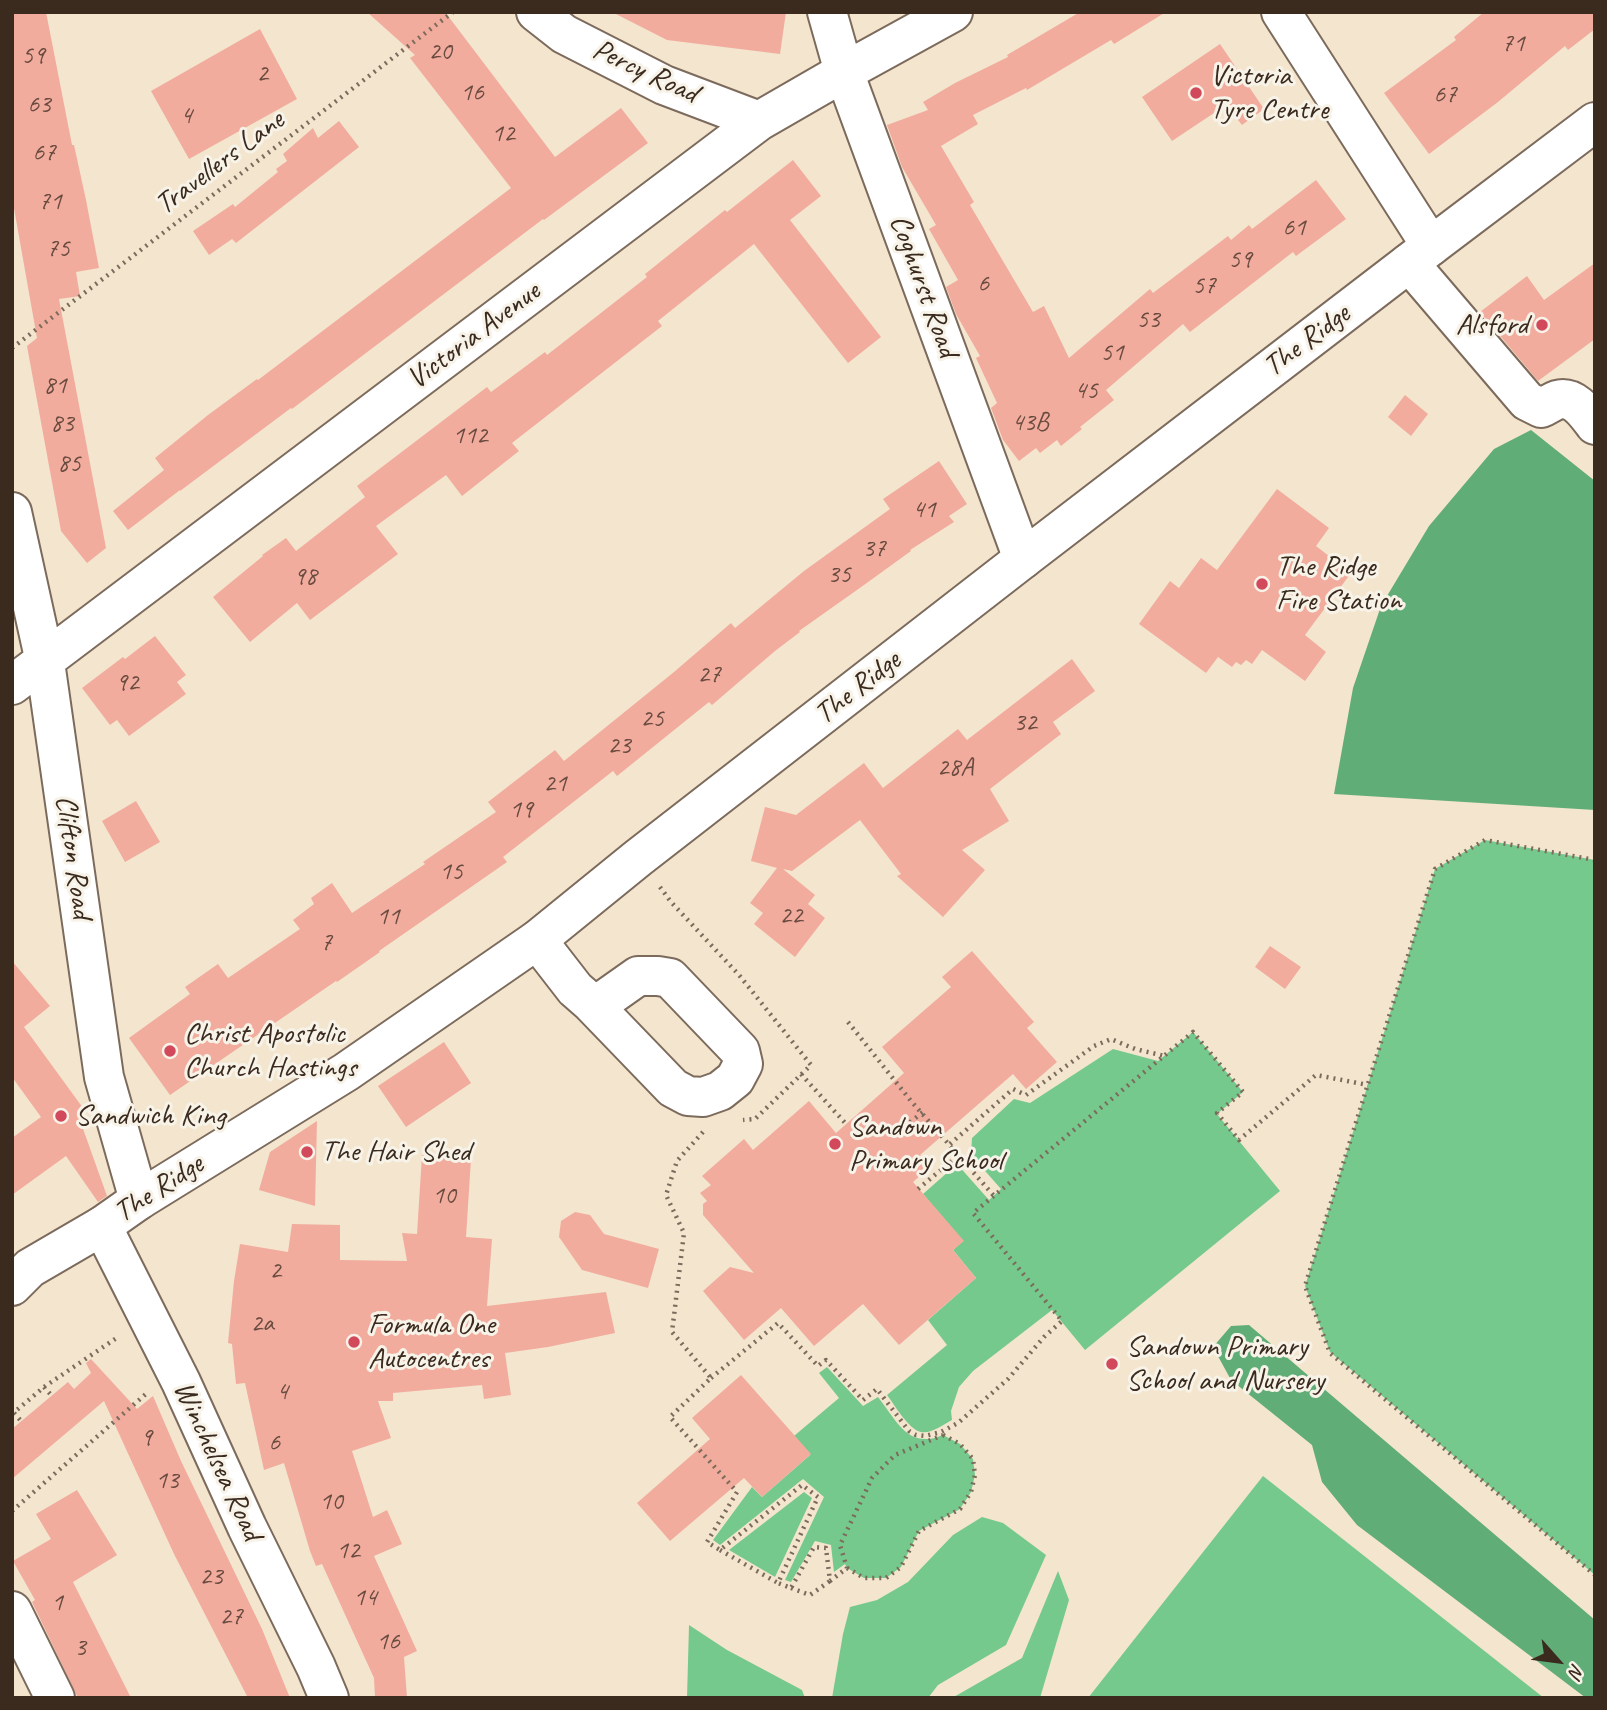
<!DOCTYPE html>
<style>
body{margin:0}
#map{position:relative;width:1607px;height:1710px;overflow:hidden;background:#f4e5ce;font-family:Caveat,sans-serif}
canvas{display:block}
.frame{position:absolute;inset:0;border:14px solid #3b2a1e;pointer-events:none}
.north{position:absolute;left:1523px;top:1626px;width:70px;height:70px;-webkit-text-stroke:5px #f7f3e8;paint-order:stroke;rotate:118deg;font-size:19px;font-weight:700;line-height:28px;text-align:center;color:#3b2a1e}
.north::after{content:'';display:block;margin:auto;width:24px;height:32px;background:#3b2a1e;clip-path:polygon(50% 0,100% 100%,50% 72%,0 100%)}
</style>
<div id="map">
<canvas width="1607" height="1710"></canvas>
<div class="frame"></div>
<div class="north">N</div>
</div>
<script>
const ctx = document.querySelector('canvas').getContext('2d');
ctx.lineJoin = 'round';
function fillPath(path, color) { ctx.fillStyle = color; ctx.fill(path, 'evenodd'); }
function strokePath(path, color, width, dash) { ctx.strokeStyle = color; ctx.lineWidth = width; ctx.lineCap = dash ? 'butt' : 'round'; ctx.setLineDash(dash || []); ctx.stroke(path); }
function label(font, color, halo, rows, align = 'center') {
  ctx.font = font + ' Caveat,sans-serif'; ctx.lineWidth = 6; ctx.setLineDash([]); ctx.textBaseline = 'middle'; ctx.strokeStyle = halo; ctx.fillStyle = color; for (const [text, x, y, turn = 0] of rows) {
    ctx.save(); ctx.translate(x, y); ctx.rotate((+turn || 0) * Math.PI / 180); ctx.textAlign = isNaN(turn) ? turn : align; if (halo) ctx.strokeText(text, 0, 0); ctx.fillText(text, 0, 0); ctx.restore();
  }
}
const green = new Path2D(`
 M1485,840L1595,860V1575L1330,1352L1305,1286L1435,869Z
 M1193,1032L1243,1092L1217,1114L1280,1191L1085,1350L1052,1310L973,1371L959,1387L951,1411L952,1420C943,1425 931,1434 921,1432C909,1430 894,1404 887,1395L947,1345L928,1320L976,1278L953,1250L963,1241L923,1194L957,1164L989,1200L1001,1189L971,1155L972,1138L1014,1099L1030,1103L1113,1049L1158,1061Z
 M827,1367L863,1406L878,1397C897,1421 908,1450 943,1435L960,1444L973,1459L975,1475L971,1492L960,1509L919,1531L901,1567L886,1578H864L847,1568L845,1564L834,1572L831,1545L815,1541L791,1582L785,1580L824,1497L803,1479L720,1545L713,1540L752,1487L762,1497L810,1455L794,1436L839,1398L819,1373Z
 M1263,1476L1544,1698H1088Z
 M804,1492L812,1498L775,1577L729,1550Z
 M982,1517L1003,1523L1046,1555L1006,1645L938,1685L928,1698H832L843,1634L850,1607L877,1600L908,1582L953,1535Z
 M1058,1571L1069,1600L1040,1698H952L1022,1658Z
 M689,1625L727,1650L802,1690L805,1698H687Z`);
const forest = new Path2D(`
 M1531,430L1595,481V810L1334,794L1353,688L1381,606L1429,526L1494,449Z
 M1249,1325L1595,1620V1698H1586L1357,1525L1322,1482L1312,1445L1231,1380L1213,1347L1231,1326Z`);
const building = new Path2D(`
 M12,12H46L72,145H74L86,200L99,268L76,272L80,296L59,299L106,548L87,563L61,531L27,346L37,338L12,197Z
 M367,12H445L555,157L621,108L648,143L544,220L543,219L292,409L291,408L180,491V490L128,530L113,511L164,470L155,458L208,415L257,379L258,380L511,188L410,58L415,55Z
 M612,12H786L780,54L667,40Z
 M1080,12H1166L1114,44L1111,40L1027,90L1026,88L973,115L978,124L941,146L974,202L970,205L1033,312L1044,306L1069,358L1150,289L1153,293L1228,236L1231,240L1249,225L1252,229L1316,180L1346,219L1296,256L1293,252L1190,332L1183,324L1106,390L1114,400L1080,427L1082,429L1061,446L1057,440L1040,453L1036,448L1019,461L1003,440L991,408L997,403L976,358L980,356L956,314L946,287L958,280L929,229L936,225L902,167L887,125L928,110L923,102L955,83L1008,57L1007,55Z
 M1484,12H1595V29L1568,50L1565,46L1498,102L1429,154L1384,93L1456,40L1454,37Z
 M260,29L297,99L189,159L151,91Z
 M1220,44L1264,109L1242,125L1226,105L1172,141L1142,97Z
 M339,121L359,147L236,243L232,239L209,255L193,231L233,204L235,207L278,172L276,169L287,161L283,154L313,128L318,138Z
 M793,160L821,196L790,220L881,337L848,363L754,244L658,321L662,326L512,443L519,451L462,496L446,475L376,526L398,554L310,620L297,603L250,642L213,597L263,556L262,555L286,538L296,551L365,497L357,486L487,387L491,392L545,352L547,355L647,277L645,274L725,210L727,212Z
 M1595,263V339L1538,381L1480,312L1527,276L1544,300Z
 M1405,395L1428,414L1411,436L1388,417Z
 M939,461L967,504L949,516L954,522L910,550L911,551L864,585L799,631L800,632L775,651L712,705L709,702L617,776L613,771L503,857L507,862L379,951L380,952L337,982L336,981L170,1095L129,1038L190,994L185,987L218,964L228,978L300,929L293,920L314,904L311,898L332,883L352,913L425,864L423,862L496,812L488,802L555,750L564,761L674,672L731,623L735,628L804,571L890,509L883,499Z
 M1277,489L1329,528L1316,546L1351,573L1305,635L1326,652L1305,681L1262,650L1252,664L1246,660L1241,665L1236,662L1232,667L1218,657L1206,673L1139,624L1170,581L1179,588L1201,558L1217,570Z
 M155,636L186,675L177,682L186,694L129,736L117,720L110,725L82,688L123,657L125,659Z
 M1072,659L1095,691L1053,722L1061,734L990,789L1009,821L962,850L985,870L943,917L897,876L901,874L860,820L792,871L783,869L815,895L808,904L825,918L795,957L754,924L763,913L750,903L777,868L751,861L765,807L796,815L864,763L883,788L958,729L967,740Z
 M136,801L160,842L125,862L102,821Z
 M1270,946L1301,967L1285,989L1255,967Z
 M972,951L1034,1022L1027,1028L1057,1062L1026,1089L1013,1074L920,1155L930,1167L913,1182L964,1241L953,1250L976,1278L899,1345L863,1304L814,1346L781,1308L744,1340L703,1291L730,1267L754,1273L703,1215V1204L707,1201L700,1193L711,1185L702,1176L744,1139L753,1150L809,1101L836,1133L904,1073L882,1047L951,987L942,977Z
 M12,961L50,1006L24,1027L83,1108L77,1112L107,1196L98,1202L66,1156L12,1195V1138L41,1117L12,1077Z
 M444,1042L471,1083L406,1127L378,1086Z
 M317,1121L315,1206L259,1190L270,1152Z
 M422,1155L471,1159L466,1237L492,1239L487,1306L606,1292L615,1333L548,1347L505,1353L511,1395L484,1399L482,1385L393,1393V1401H378L391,1438L352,1451L373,1517L387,1510L402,1544L374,1556L417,1651L404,1657L407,1698H375L374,1678L322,1564L316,1566L310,1551L284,1463L264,1470L245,1383L236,1384L232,1344L228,1343L234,1281L240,1244L288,1252L292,1224L340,1225V1260L407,1261L402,1233L417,1234Z
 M575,1212L590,1215L604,1234L659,1249L648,1288L582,1270L559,1237L561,1221Z
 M91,1359L137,1409L153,1396L181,1461L262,1629L290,1698H248L174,1554L104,1401L12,1479V1429L68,1382L74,1389L91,1373L86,1363Z
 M741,1375L811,1454L762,1497L744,1478L670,1541L637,1503L710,1439L692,1418Z
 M77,1490L117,1555L73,1582L131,1698H78L32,1602L35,1600L13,1561L51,1539L36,1514Z`);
const path = new Path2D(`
 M12,348L453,12
 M1595,860L1485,840L1435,869L1305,1286L1330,1353L1595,1575
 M660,887L671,902L739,975L811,1065L755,1119L743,1120
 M848,1022L911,1101L994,1196
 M801,1074L846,1124
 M899,1131L923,1112
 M703,1132L677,1161L666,1195L684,1233L672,1332L711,1378L670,1417L737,1492L707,1542L720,1550L802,1485L818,1497L778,1583L791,1588L814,1547L826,1548L830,1581L847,1568L840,1545L872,1478L895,1455L943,1435L941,1432
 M950,1144L1013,1089L1026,1095L1094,1046L1111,1039L1135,1049L1165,1056
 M918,1189L959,1155
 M711,1378L778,1323L818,1366L826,1360L863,1400L877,1389L909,1431L916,1435L925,1436L941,1432L958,1423L1008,1379L1044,1337L1062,1321L973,1213L1193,1032L1243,1092L1217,1113L1239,1140L1316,1075L1368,1085
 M44,1387L52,1396
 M14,1413L22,1422
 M12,1414L44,1387L118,1337
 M12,1511L147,1393
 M720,1550L778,1583
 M847,1568L864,1578H886L901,1567L919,1531L960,1509L971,1492L975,1475L973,1459L960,1444L943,1435
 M791,1588L810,1595L830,1581`);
const minor = new Path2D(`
 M536,12L564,34L664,85L759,121
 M827,12L844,72L1023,559
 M1281,12L1431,246
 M1409,263L1527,401L1541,408C1547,406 1551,402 1557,400C1574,395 1586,413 1595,425
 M12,512L45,662L104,1077L139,1200
 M12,685L759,121L844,72L953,12
 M537,940L575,989L591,1003L673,1088L688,1096L703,1097L720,1091L735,1079L743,1064L740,1051L670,978L658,976H638L604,1000L591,1003
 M102,1226L181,1382L247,1527L316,1667L329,1698
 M12,1611L55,1698`);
const major = new Path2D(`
 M12,1286L30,1268L102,1226L139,1200L346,1072L537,940L638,858L1023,559L1431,246L1595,122`);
const markers = [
 [1196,93,7,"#d1495b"],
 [1542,325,7,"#d1495b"],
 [1262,584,7,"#d1495b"],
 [170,1051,7,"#d1495b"],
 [61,1116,7,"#d1495b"],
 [835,1144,7,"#d1495b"],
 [307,1152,7,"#d1495b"],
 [354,1342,7,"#d1495b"],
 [1112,1364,7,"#d1495b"]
];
const numberNames = [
 ["71",1513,44],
 ["20",440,52],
 ["59",33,56],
 ["2",262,74],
 ["16",472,93],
 ["67",1445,95],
 ["63",39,105],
 ["4",186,116],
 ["12",503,134],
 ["67",44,153],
 ["71",50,202],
 ["61",1294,228],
 ["75",58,249],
 ["59",1240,260],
 ["6",983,284],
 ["57",1204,286],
 ["53",1148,320],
 ["51",1112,353],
 ["81",55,386],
 ["45",1086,391],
 ["43B",1030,423],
 ["83",62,424],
 ["112",470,436],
 ["85",69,464],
 ["41",924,510],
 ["37",874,549],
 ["35",839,575],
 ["98",305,577],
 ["27",709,675],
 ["92",127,683],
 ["25",652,719],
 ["32",1025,723],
 ["23",619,746],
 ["28A",955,768],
 ["21",555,784],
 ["19",521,810],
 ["15",451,872],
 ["22",791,916],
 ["11",388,917],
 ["7",326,943],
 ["10",444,1196],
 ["2",275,1271],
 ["2a",262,1324],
 ["4",282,1392],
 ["9",146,1438],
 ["6",274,1443],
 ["13",167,1481],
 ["10",331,1502],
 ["12",348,1551],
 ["23",211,1577],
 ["14",365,1598],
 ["1",57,1603],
 ["27",231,1617],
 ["16",388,1642],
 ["3",80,1648]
];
const streetNames = [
 ["Percy Road",645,72,25],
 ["Travellers Lane",220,163,-37],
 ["Coghurst Road",923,286,70],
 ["Victoria Avenue",474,336,-37],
 ["The Ridge",1307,341,-37],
 ["The Ridge",858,688,-38],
 ["Clifton Road",73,857,82],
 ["The Ridge",159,1189,-33],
 ["Winchelsea Road",217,1461,65]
];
const poiNames = [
 ["Victoria",1210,76],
 ["Tyre Centre",1210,110],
 ["Alsford",1528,325,"right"],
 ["The Ridge",1276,567],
 ["Fire Station",1276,601],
 ["Christ Apostolic",184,1034],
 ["Church Hastings",184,1068],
 ["Sandwich King",75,1116],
 ["Sandown",849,1127],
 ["Primary School",849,1161],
 ["The Hair Shed",321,1152],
 ["Formula One",368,1325],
 ["Autocentres",368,1359],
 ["Sandown Primary",1126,1347],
 ["School and Nursery",1126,1381]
];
fillPath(green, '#75c98d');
fillPath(forest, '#60ad78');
fillPath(building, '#f1ac9e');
strokePath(minor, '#7c6b5c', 42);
strokePath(major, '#7c6b5c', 42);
strokePath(path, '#7c6b5c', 4.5, [2, 5]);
strokePath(minor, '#fff', 38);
strokePath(major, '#fff', 38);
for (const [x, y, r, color] of markers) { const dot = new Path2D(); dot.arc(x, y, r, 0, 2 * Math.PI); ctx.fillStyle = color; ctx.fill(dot); strokePath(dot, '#f7f3e8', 2.5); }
label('26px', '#684a3e', null, numberNames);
label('30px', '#3b2a1e', '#f7f3e8', streetNames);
label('30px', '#3b2a1e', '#f7f3e8', poiNames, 'left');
</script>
